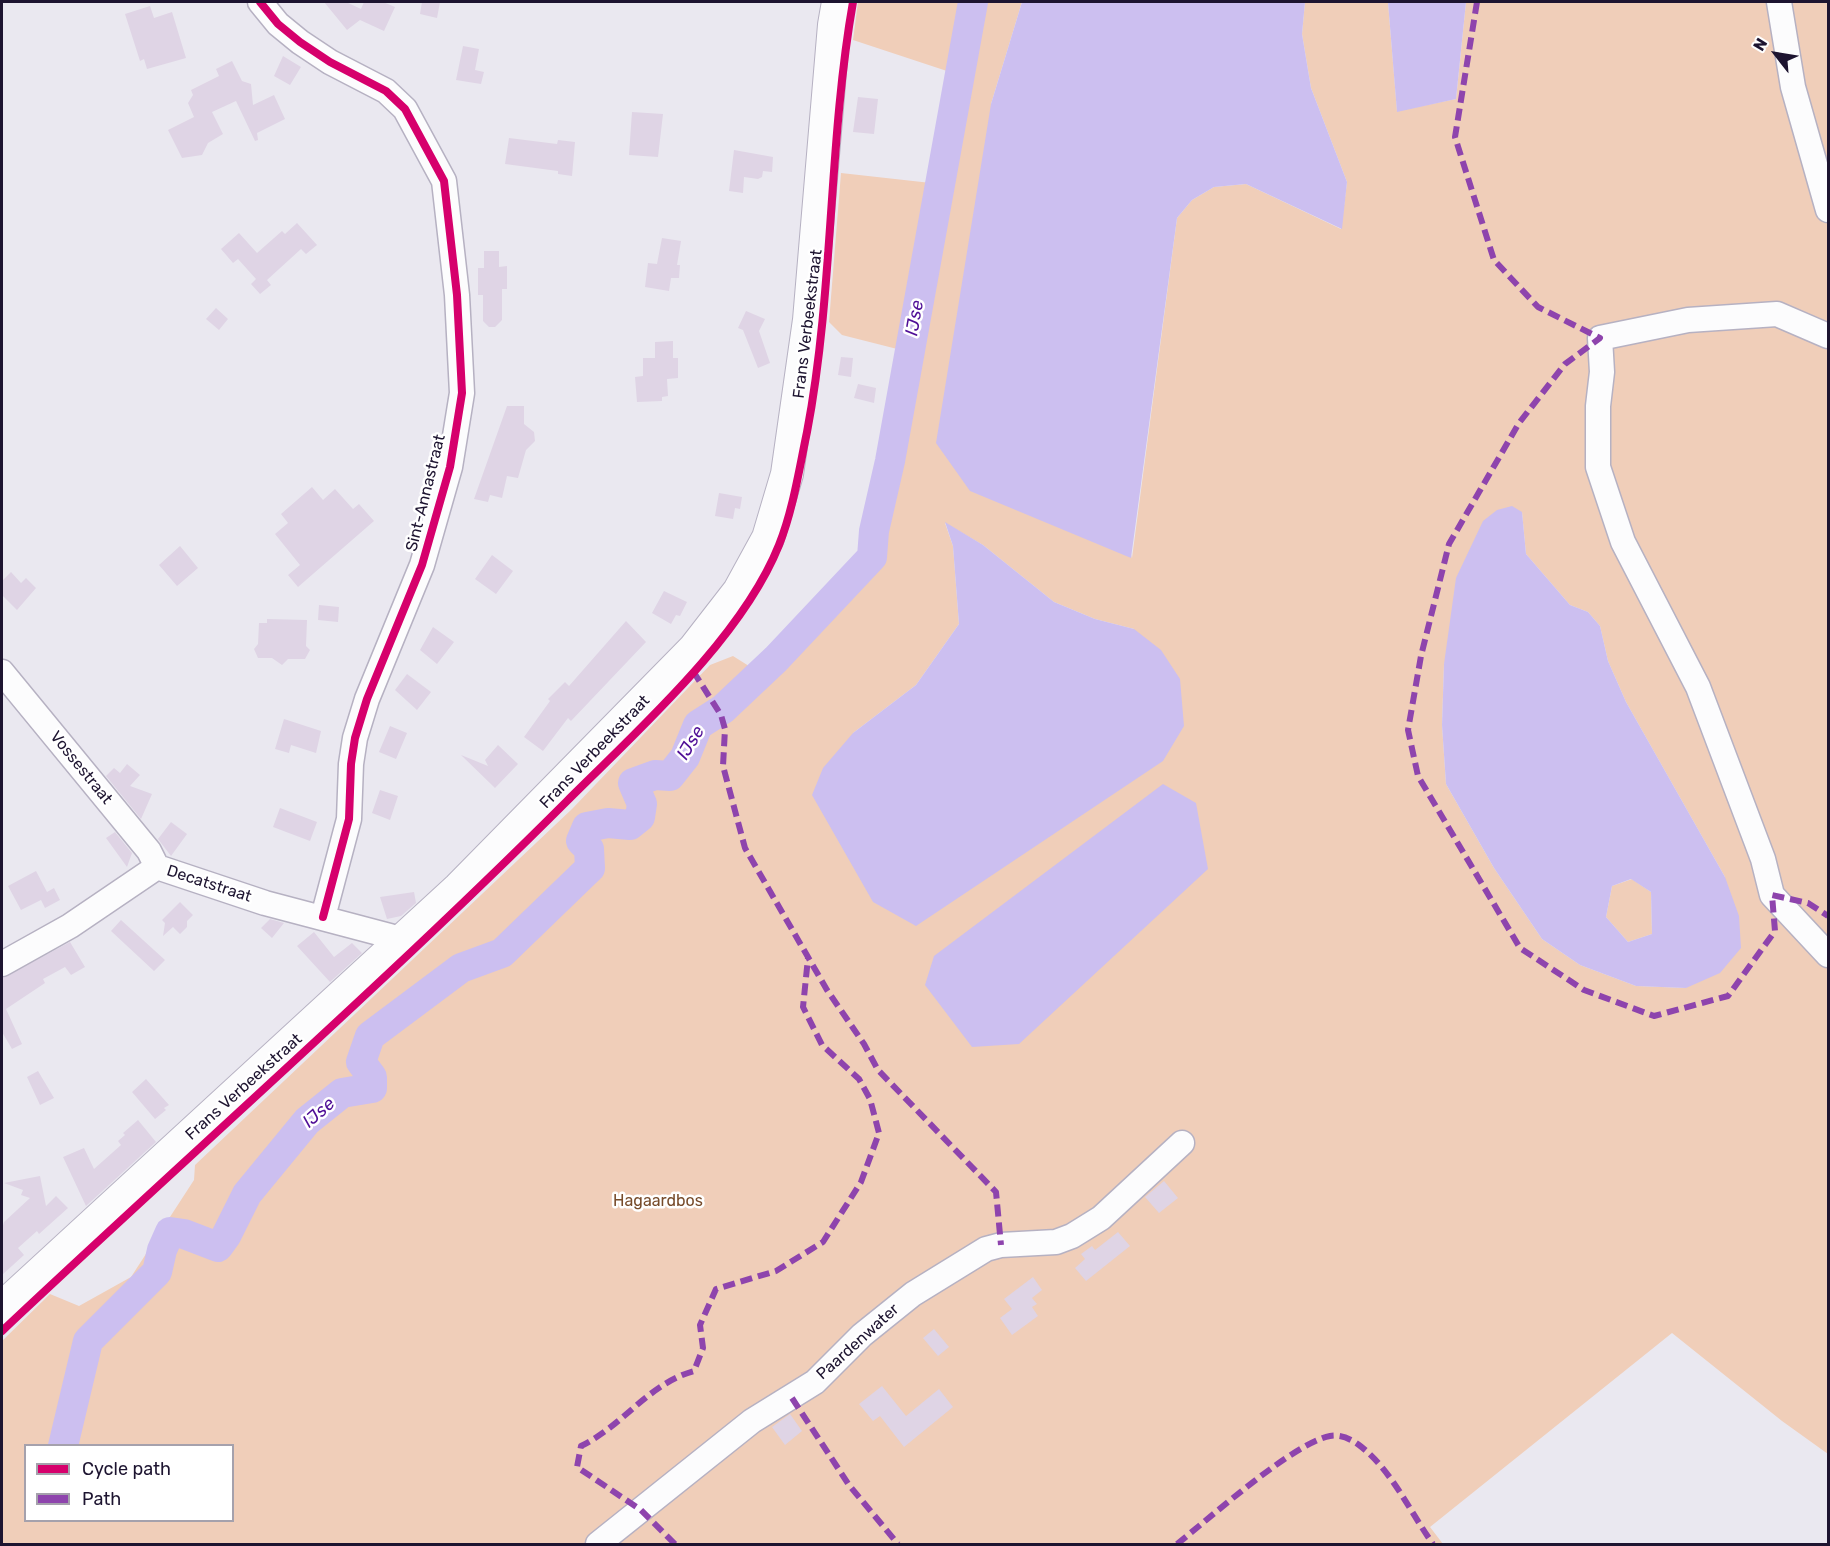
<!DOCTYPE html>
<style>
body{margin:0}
#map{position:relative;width:1830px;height:1546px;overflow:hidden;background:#eae8f0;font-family:Rubik,sans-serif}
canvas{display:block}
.frame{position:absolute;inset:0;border:3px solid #1d1430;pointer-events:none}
.legend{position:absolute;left:24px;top:1444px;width:210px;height:78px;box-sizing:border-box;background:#fff;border:2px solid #a5a1ac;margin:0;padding:8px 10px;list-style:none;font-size:18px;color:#1d1430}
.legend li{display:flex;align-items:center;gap:12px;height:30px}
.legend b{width:30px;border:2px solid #a5a1ac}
.north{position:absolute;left:1746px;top:24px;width:60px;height:60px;-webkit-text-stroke:4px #fff;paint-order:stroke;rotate:301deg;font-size:16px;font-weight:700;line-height:24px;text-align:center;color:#1d1430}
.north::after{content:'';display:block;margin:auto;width:21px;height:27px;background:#1d1430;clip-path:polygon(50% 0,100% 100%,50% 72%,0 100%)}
</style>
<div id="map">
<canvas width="1830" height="1546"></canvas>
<div class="frame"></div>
<ul class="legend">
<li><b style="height:8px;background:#d6006c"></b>Cycle path</li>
<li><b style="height:8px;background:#8e44ad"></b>Path</li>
</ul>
<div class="north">N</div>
</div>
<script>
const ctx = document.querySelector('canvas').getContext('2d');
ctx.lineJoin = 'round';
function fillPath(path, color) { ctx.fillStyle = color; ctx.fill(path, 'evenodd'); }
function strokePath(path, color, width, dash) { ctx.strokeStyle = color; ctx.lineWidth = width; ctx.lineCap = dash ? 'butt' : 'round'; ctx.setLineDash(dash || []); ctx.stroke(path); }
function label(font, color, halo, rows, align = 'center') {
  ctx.font = font + ' Rubik,sans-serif'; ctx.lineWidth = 5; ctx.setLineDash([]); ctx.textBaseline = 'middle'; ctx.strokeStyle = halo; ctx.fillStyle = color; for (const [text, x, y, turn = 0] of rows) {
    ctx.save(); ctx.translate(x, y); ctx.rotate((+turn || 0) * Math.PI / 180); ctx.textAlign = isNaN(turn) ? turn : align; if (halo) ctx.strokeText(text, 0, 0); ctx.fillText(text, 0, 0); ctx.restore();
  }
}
const green = new Path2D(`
 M858,2H1022L991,104L1132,558L1177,218L1192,200L1214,187L1246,184L1341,229L1347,182L1311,88L1302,34L1305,2H1388L1397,111L1456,99L1466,2H1828V1454L1782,1421L1672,1333L1430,1527L1443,1544H2V1341L50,1294L79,1306L131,1277L194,1180L195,1165L572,809L710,665L733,656L760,673L871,557L874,531L909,352L842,335L829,322L841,173L940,184L959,75L853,40ZM1522,512L1526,554L1570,605L1588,612L1600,626L1608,661L1626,702L1725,877L1686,988L1636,986L1580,965L1542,939L1494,868L1446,784L1442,725L1444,664ZM945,523L983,545L1054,602L1095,619L1134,629L853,733L916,685L959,624L953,546ZM26,1446H232V1520H26Z
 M1632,879L1651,892L1652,934L1628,942L1606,917L1612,886Z`);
const water = new Path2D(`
 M1022,2H1305L1302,34L1311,88L1347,182L1342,229L1246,184L1214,187L1192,200L1177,218L1131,558L970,491L936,443L991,104Z
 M1388,2H1466L1456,99L1397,112Z
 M1512,506L1522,512L1526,554L1570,605L1588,612L1600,626L1608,661L1626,702L1725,877L1739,916L1741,948L1720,973L1686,988L1636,986L1580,965L1542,939L1494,868L1446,784L1442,725L1444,664L1456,578L1483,521L1497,510ZM1631,879L1651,892L1652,934L1628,942L1606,917L1612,886Z
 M945,522L983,545L1054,602L1095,619L1134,629L1161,650L1180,679L1184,726L1163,761L916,926L873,902L812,795L823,768L853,733L916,685L959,624L953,546Z
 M1163,784L1196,803L1208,869L1019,1044L972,1047L925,985L934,956Z`);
const river = new Path2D(`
 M63,1446L88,1341L157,1272L162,1250L170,1232L184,1234L218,1247L226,1236L247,1194L307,1121L342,1093L372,1088V1077L361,1062L370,1036L461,968L502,953L590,868L589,849L581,841L587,827L608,823L630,825L640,817L642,804L633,783L655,775L670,776L685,757L698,725L723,709L776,659L872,557L874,531L890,461L973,2`);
const building = new Path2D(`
 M324,2H346L361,9L364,2H383L395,7L384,31L360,20L347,30Z
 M422,2H440L437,18L420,14Z
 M150,6L154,18L172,12L186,58L147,69L144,59L140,61L125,14Z
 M463,46L479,49L475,70L484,72L481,84L456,80Z
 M283,56L301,67L290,85L274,76Z
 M232,61L242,81L251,84L253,105L274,95L285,119L257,133L258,140L255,141L236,101L212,112L223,134L208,143L202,155L182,158L168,130L194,117L188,103L193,95L191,90L219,76L216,69Z
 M858,97L878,99L874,134L853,132Z
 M632,112L663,114L658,157L629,155Z
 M509,138L557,144L558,140L575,142L572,176L558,174V171L505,164Z
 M734,150L773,157L772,172L763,171L762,177L758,179L744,177L743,193L729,191Z
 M297,223L317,245L306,254L301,249L267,280L271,285L260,294L251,284L256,279L238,259L233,263L221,249L239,233L257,253L282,231L285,234Z
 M662,238L681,241L677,265H680L679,278H671L669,291L645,287L648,263L657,264Z
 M484,251H499V267L507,266V289H502V320L495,327H489L483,321V295H478V268H484Z
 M216,308L228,319L219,330L206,319Z
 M746,311L765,319L759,331L770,363L758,368L743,330L738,328Z
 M673,341V358H678V378L667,379L668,396L662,397V401L637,402L635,377L643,376V358H655V342Z
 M841,357L853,358L851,377L838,375Z
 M858,384L876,388L874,403L854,398Z
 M507,406H524V424L534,432L535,441L526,450L518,478L507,476L502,498L490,495L488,502L474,499Z
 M312,487L323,500L335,489L353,509L359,504L374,521L298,587L288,575L300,565L275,534L288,523L281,514Z
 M719,493L742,497L740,509L735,508L733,519L715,516Z
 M180,546L198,568L177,586L159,565Z
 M492,555L513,571L496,594L475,579Z
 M11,572L21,583L26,578L36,588L17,610L2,595V581Z
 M664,591L687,602L680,616L676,615L671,624L652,613Z
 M319,605L339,607L338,622L318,620Z
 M267,619L307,620L306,646L310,650L305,659H288L282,665L272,658H258L254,649L258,644L259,623H267Z
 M626,621L646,642L571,721L568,718L543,751L524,737L550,701L548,699L565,682L569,686Z
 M433,627L454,642L437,664L420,650Z
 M407,674L431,692L417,710L395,690Z
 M284,719L321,731L316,753L291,745L289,753L275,749Z
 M390,726L407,733L396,759L379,752Z
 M498,745L518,764L495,788L461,755L488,766L485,760Z
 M127,764L140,775L130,786L152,794L141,819L106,776L114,768L120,773Z
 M380,790L398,796L390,820L372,813Z
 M280,808L317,822L310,841L273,827Z
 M171,822L187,834L171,856L158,839Z
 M115,832L132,853L127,867L106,838Z
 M36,871L47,892L54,888L60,900L45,908L41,900L21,910L8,886Z
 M414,892L416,903L401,916L387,919L380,897Z
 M180,902L193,915L187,921V927L180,934L173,927L163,936L165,923L162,920Z
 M270,919L284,923L272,938L261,928Z
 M121,920L165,960L154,971L111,931Z
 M314,932L334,957L352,943L362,953L330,982L297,946Z
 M70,942L85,967L71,975L65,967L43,979L45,983L6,1009L22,1044L12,1049L2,1032V978Z
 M38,1071L54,1098L40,1105L27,1077Z
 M146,1079L169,1105L164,1108L166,1110L155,1119L132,1092Z
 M138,1120L156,1142L86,1206L63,1157L84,1148L94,1169L121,1145L118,1141L125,1135L123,1133Z
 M40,1176L46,1206L56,1196L68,1208L39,1234L37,1231L18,1248L24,1255L2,1275V1229L4,1222L30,1198L21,1195L23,1190L4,1183Z
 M1164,1181L1178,1198L1159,1213L1145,1197Z
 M1118,1232L1130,1246L1086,1281L1075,1268L1085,1259L1081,1254L1092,1246L1095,1250Z
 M1033,1277L1042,1290L1032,1298L1037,1304L1032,1307L1038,1316L1012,1335L1000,1318L1012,1309L1004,1299Z
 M934,1329L949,1347L938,1356L923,1338Z
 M882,1386L906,1416L939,1389L953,1407L904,1447L880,1416L873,1421L859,1404Z
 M790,1414L802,1431L785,1445L772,1427Z`);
const minor = new Path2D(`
 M260,2L278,24L300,42L330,62L386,91L405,109L444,181L457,295L462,393L450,467L422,565L367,699L355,738L351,764L349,819L323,917
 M1779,2L1793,87L1828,210
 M1828,336L1777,314L1688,320L1600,338L1602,372L1598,406V467L1623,542L1698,687L1763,859L1772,895L1828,955
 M2,672L149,851L157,867
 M2,964L70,926L157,867L265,903L390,936L402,943
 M598,1544L752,1421L815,1382L862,1335L913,1294L986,1249L1001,1245L1056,1242L1072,1236L1101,1218L1182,1143`);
const major = new Path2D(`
 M2,1308L459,888L694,649L739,591L768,538L787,474L809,320L834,25L838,2`);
const quiet = new Path2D(`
 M1477,2L1455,137L1494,260L1538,307L1600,338L1565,364L1519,423L1449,544L1421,656L1408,730L1418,776L1520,948L1584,990L1654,1016L1728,996L1775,931L1772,895L1808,903L1828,916
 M693,671L721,715L725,729L723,766L745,848L827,990L864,1044L878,1070L996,1192L1001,1245
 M792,1398L849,1485L898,1544
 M675,1544L641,1510L577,1467L581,1446C624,1425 648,1384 694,1371L703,1348L700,1325L716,1289L776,1271L823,1242L861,1182L879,1133L870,1099L859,1079L822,1045L803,1007L808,958
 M1177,1544C1210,1518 1293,1443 1330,1436C1340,1434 1351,1439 1359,1445C1392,1470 1410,1512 1433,1544`);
const cycleway = new Path2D(`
 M260,2L278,24L300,42L330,62L386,91L405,109L444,181L457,295L462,393L450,467L422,565L367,699L355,738L351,764L349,819L323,917
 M2,1331C190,1154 385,983 567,801C638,730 742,638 779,545C793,510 799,470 807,432C834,290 828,144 853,2`);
const streetNames = [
 ["Frans Verbeekstraat",808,324,-83],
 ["Sint-Annastraat",426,493,-76],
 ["Frans Verbeekstraat",595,752,-46],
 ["Vossestraat",81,768,51],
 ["Decatstraat",209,884,18],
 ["Frans Verbeekstraat",244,1087,-42],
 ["Paardenwater",858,1342,-42]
];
const parkNames = [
 ["Hagaardbos",658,1201]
];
const waterNames = [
 ["IJse",915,318,-80],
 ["IJse",691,743,-59],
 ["IJse",319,1113,-41]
];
fillPath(green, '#f0ceb9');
fillPath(water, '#ccbff0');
strokePath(river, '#ccbff0', 30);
fillPath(building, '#dfd4e5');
strokePath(minor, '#b6b1c2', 27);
strokePath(major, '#b6b1c2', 34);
strokePath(minor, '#fcfcfd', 24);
strokePath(major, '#fcfcfd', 32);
strokePath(quiet, '#8e44ad', 6, [12, 6]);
strokePath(cycleway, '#d6006c', 8);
label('16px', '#1d1430', '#fff', streetNames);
label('16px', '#774b2a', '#fff', parkNames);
label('italic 18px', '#4f0e96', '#fff', waterNames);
</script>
